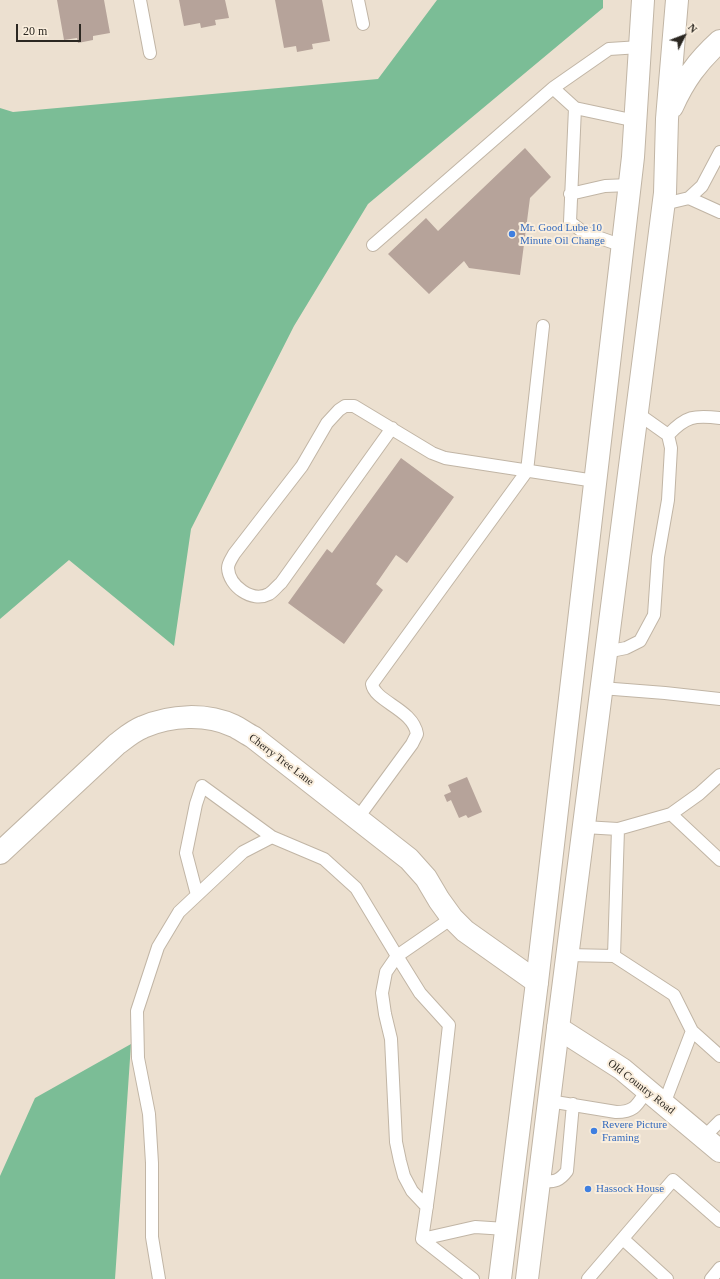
<!DOCTYPE html>
<style>
body{margin:0}
#map{position:relative;width:720px;height:1279px;overflow:hidden;background:#ece0d0;font-family:"Times New Roman",serif}
canvas{display:block}
.north{position:absolute;left:664px;top:16px;width:40px;height:40px;-webkit-text-stroke:3px #faeedd;paint-order:stroke;rotate:48deg;font-size:11px;font-weight:700;line-height:16px;text-align:center;color:#2b2721}
.north::after{content:'';display:block;margin:auto;width:14px;height:18px;background:#2b2721;clip-path:polygon(50% 0,100% 100%,50% 72%,0 100%)}
.scale{position:absolute;left:16px;top:24px;width:65px;height:18px;box-sizing:border-box;border:2px solid #2b2721;border-top:0;padding-left:5px;font-size:12px;line-height:14px;white-space:nowrap;color:#2b2721;-webkit-text-stroke:3px #faeedd;paint-order:stroke}
</style>
<div id="map">
<canvas width="720" height="1279"></canvas>
<div class="north">N</div>
<div class="scale">20 m</div>
</div>
<script>
const ctx = document.querySelector('canvas').getContext('2d');
ctx.lineJoin = 'round';
function fillPath(path, color) { ctx.fillStyle = color; ctx.fill(path, 'evenodd'); }
function strokePath(path, color, width, dash) { ctx.strokeStyle = color; ctx.lineWidth = width; ctx.lineCap = dash ? 'butt' : 'round'; ctx.setLineDash(dash || []); ctx.stroke(path); }
function label(font, color, halo, rows, align = 'center') {
  ctx.font = font + ' "Times New Roman",serif'; ctx.lineWidth = 4; ctx.setLineDash([]); ctx.textBaseline = 'middle'; ctx.strokeStyle = halo; ctx.fillStyle = color; for (const [text, x, y, turn = 0] of rows) {
    ctx.save(); ctx.translate(x, y); ctx.rotate((+turn || 0) * Math.PI / 180); ctx.textAlign = isNaN(turn) ? turn : align; if (halo) ctx.strokeText(text, 0, 0); ctx.fillText(text, 0, 0); ctx.restore();
  }
}
const forest = new Path2D(`
 M437,0H603V8L368,204L294,326L191,529L174,646L69,560L0,619V108L13,112L378,79Z
 M131,1044L115,1279H0V1176L35,1098Z`);
const building = new Path2D(`
 M57,0H104L110,33L93,36V40L78,43L77,38L64,40Z
 M179,0H225L229,18L215,20L216,25L201,28L200,23L184,26Z
 M275,0H322L330,41L312,44L313,49L297,52L296,46L284,48Z
 M525,148L551,177L530,198L520,275L469,268L464,261L429,294L388,254L426,218L438,231Z
 M401,458L454,497L407,563L396,555L376,584L383,590L344,644L288,603L327,549L332,553Z
 M467,777L482,812L468,818L466,815L459,818L451,800L447,802L444,795L451,792L448,785Z`);
const lane = new Path2D(`
 M140,0L150,53
 M358,0L363,24
 M553,88L609,49L640,47
 M575,108L570,222L583,232L623,246
 M570,194L605,186L630,185
 M689,198L720,212
 M664,204L689,198L702,186L720,152
 M373,245L553,88L575,108L636,121
 M392,428L281,583C277,586 274,591 269,594C252,603 229,586 228,568C228,563 232,558 234,554L302,466L327,423L339,410L345,406H354L432,453L445,458L595,481
 M668,435C686,416 694,415 720,418
 M606,652L626,648L640,641L654,615L658,557L668,500L671,448L668,435L637,413
 M601,688L665,693L720,699
 M671,814L720,860
 M357,819L412,744L417,734C413,709 375,702 372,684L527,471L543,326
 M584,827L618,829L671,814L699,794L720,775
 M197,895L186,853L196,804L202,786L272,837
 M567,955L614,956L674,995L692,1031L664,1104
 M614,956L618,829
 M692,1031L720,1056
 M549,1101L616,1112C635,1112 637,1105 647,1090
 M704,1137L720,1121
 M539,1182C553,1181 558,1183 567,1171L573,1104
 M422,1239C433,1168 441,1097 449,1025L420,993L397,956L386,972L382,993L385,1014L391,1039L396,1142L400,1161L404,1176L412,1191L427,1207
 M422,1239L475,1227L506,1229
 M422,1239L473,1279
 M623,1239L667,1279
 M159,1279L152,1237V1163L149,1114L138,1058L137,1011L158,947L179,912L243,852L272,837L324,859L356,888L397,956L452,918
 M588,1279L673,1180L720,1221
 M711,1279L720,1268`);
const street = new Path2D(`
 M0,853L117,744C125,738 133,731 143,727C171,715 206,713 234,726C240,729 247,734 253,737L409,859L426,878L439,900L452,918L465,931L537,982
 M558,1028L622,1069L720,1151`);
const highway = new Path2D(`
 M672,107C684,80 698,61 720,41
 M500,1279L537,982L633,157L643,0
 M527,1279L558,1028L665,193L667,119L677,0`);
const markers = [
 [512,234,4,"#3f7fe0"],
 [594,1131,4,"#3f7fe0"],
 [588,1189,4,"#3f7fe0"]
];
const shopNames = [
 ["Mr. Good Lube 10",520,228],
 ["Minute Oil Change",520,241],
 ["Revere Picture",602,1125],
 ["Framing",602,1138],
 ["Hassock House",596,1189]
];
const streetNames = [
 ["Cherry Tree Lane",281,760,37],
 ["Old Country Road",641,1087,38]
];
fillPath(forest, '#7bbd96');
fillPath(building, '#b6a39a');
strokePath(lane, '#c1b5a5', 14);
strokePath(street, '#c1b5a5', 24);
strokePath(highway, '#c1b5a5', 24);
strokePath(lane, '#fff', 12);
strokePath(street, '#fff', 22);
strokePath(highway, '#fff', 22);
for (const [x, y, r, color] of markers) { const dot = new Path2D(); dot.arc(x, y, r, 0, 2 * Math.PI); ctx.fillStyle = color; ctx.fill(dot); strokePath(dot, '#faeedd', 1.5); }
label('11px', '#366cbe', '#faeedd', shopNames, 'left');
label('11px', '#2b2721', '#faeedd', streetNames);
</script>
